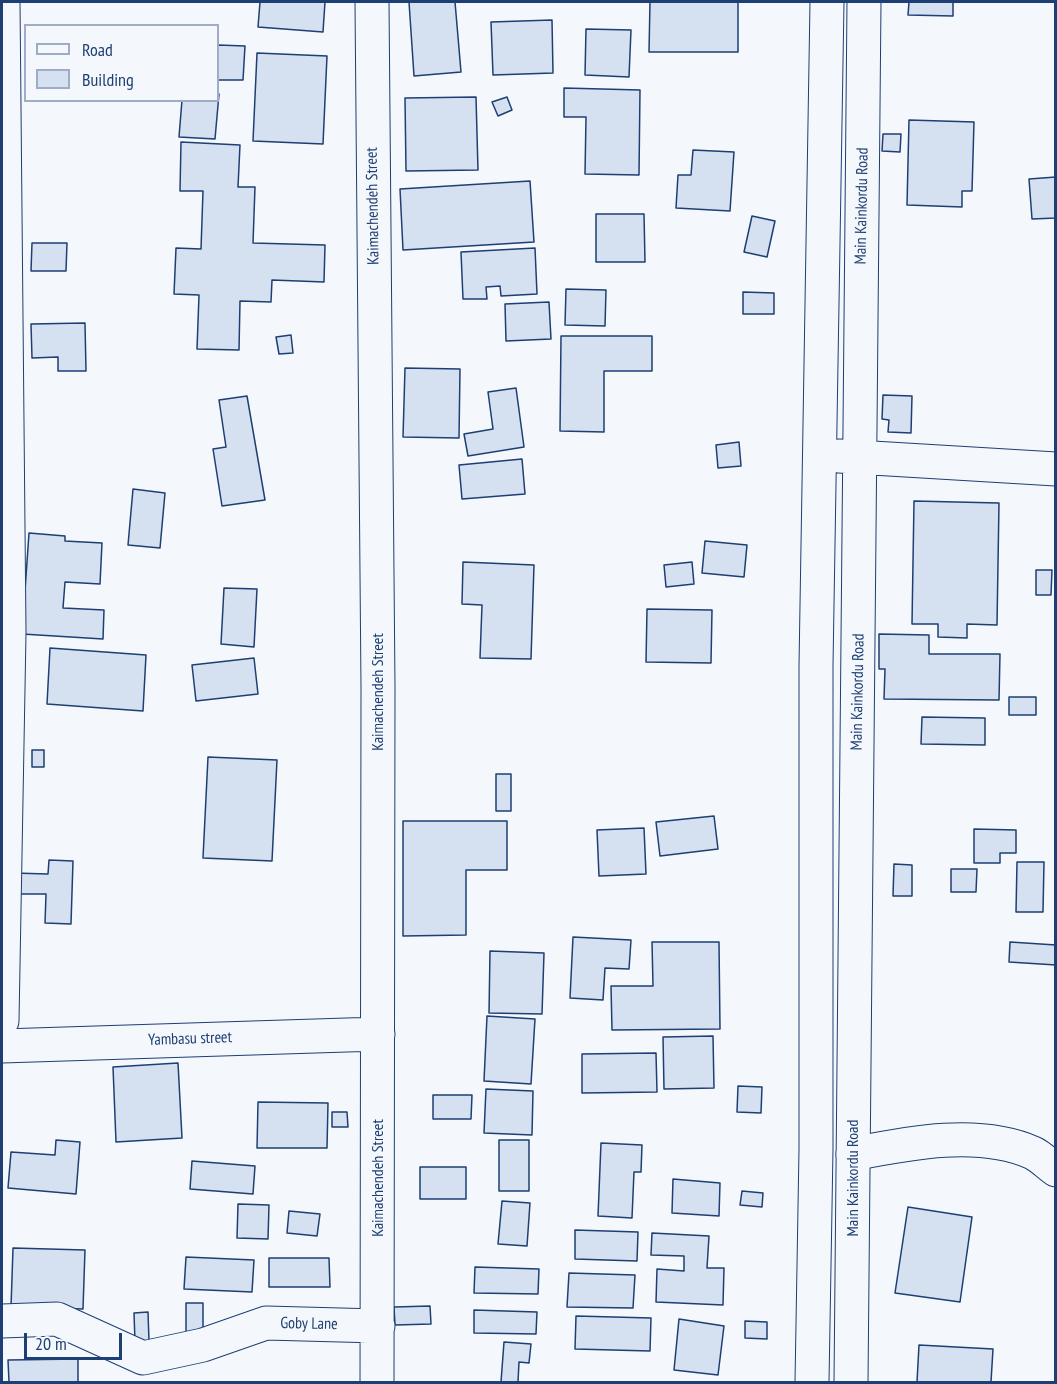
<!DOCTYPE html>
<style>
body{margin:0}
#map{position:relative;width:1057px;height:1384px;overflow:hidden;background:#f4f7fb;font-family:"PT Sans Narrow",sans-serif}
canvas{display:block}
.frame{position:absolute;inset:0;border:3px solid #1d3f73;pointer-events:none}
.legend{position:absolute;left:24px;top:24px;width:195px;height:78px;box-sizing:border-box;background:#f4f7fb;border:2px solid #9eadc5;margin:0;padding:8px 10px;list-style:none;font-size:18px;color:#1d3f73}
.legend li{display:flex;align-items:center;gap:12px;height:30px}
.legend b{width:30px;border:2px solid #9eadc5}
.scale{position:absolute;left:24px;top:1333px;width:98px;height:27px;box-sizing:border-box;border:3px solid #1d3f73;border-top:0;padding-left:8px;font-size:18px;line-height:21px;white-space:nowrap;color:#1d3f73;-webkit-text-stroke:4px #f4f7fb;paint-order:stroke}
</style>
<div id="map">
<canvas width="1057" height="1384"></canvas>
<div class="frame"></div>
<ul class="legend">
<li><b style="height:8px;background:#f4f7fb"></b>Road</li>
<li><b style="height:16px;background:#d5e0f0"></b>Building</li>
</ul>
<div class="scale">20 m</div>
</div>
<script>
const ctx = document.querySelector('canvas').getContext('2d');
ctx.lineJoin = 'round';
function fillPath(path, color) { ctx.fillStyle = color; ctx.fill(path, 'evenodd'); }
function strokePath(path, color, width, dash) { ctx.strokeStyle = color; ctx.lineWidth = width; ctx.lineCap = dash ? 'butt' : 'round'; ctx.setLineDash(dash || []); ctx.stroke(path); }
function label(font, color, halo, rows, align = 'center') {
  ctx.font = font + ' "PT Sans Narrow",sans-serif'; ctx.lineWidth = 4.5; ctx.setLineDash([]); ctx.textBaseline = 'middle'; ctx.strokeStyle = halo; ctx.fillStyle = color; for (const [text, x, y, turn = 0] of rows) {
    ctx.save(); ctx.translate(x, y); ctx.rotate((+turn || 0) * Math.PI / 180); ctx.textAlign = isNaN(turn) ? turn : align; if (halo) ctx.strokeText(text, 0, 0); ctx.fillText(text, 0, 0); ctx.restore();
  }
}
const building = new Path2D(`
 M260,2H325L323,32L258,27Z
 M409,2H455L461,72L414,76Z
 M650,2H738V52H649Z
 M909,2H953V16L908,15Z
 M552,20L553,73L493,75L491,22Z
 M586,29L631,30L629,77L585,75Z
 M218,45L245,46L243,80H218Z
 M257,53L327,56L323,144L253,141Z
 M564,88L640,90L639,175L585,174L586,117H564Z
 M218,94H219L215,139L179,137L182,100H218Z
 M476,97L478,170L406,171L405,98Z
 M507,97L512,110L498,116L492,102Z
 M909,120L974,122L972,191H962V207L907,205Z
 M883,134H901L900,152L882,151Z
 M181,142L240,145L238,187H255L253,243L325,245L324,282L272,280L271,302L240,301L239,350L197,349L199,295L174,294L176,248L201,249L203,191H180Z
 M693,150L734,152L730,211L676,208L678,175H691Z
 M1056,177V218L1032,219L1029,179Z
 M530,181L534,242L403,250L400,189Z
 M596,214H644L645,262H596Z
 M752,216L775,221L767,257L744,252Z
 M32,243H67L66,271H31Z
 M535,248L537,294L501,296L500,286L486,287L487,299H463L461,252Z
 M566,289L606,290L605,326L565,325Z
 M743,292L774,293V314H743Z
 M549,302L551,339L506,341L505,304Z
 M85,323L86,371H58V357L32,358L31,324Z
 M291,335L293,353L279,354L276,337Z
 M561,336H652V371H604V432L560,431Z
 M405,368L460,369L459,438L403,437Z
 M516,388L524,447L468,456L464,434L493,429L488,392Z
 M883,395L912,396L911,433L888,432L889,420L882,419Z
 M247,396L265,500L222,506L213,449L226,447L219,400Z
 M739,442L741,466L718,468L716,445Z
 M522,459L525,494L462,499L459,465Z
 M133,489L165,493L160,548L128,545Z
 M914,501L999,503L997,625L967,624V638L938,637V624H912Z
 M29,533L65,536V541L102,543L100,584L65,582L63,608L104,610L103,639L22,634Z
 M705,541L747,545L744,577L702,573Z
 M463,562L534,565L531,659L480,658L482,605L462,604Z
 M692,562L694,584L666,587L664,565Z
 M1036,570H1052L1051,595H1036Z
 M224,588L257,589L254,647L221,644Z
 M647,609L712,610L711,663L646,662Z
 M879,634L929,635V654H1000L999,700L884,699L885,669H879Z
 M50,648L146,655L143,711L47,704Z
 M254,658L258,694L196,701L192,665Z
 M1009,697H1036V715H1009Z
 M922,717L985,718V745L921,744Z
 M32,750H44V767H32Z
 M208,757L277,760L272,861L203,858Z
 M496,774H511V811H496Z
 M714,816L718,849L660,856L656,822Z
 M403,821H507V870H466V935L403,936Z
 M644,828L646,874L599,876L597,830Z
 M974,829L1016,830V853H1000V863H974Z
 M49,860L73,861L71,924L45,923L46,894H13V873L48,874Z
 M1017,862H1044L1043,912H1016Z
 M894,864L912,865V896H893Z
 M951,869H977L976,892H951Z
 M573,937L631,940L629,969L605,968L603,1000L570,998Z
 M652,942H719L720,1029L612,1030L611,986H653Z
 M1010,942L1056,945V965L1009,962Z
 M490,951L544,953L542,1014L489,1013Z
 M487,1016L535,1019L531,1084L484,1081Z
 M713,1036L714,1088L664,1089L663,1037Z
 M656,1053L657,1092L582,1093V1054Z
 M178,1063L182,1138L116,1142L113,1067Z
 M738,1086L762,1087L761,1113L737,1112Z
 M486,1089L533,1091L532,1135L484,1133Z
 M433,1095H472L471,1119H433Z
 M258,1102L328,1103L327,1148H257Z
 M332,1112H347L348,1127H332Z
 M56,1140L80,1142L76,1194L8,1188L11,1152L55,1155Z
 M499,1140H529V1191H499Z
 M601,1143L642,1145L641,1172H634L632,1218L598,1216Z
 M192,1161L255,1166L253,1194L190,1189Z
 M420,1167H466V1199H420Z
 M673,1179L720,1183L719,1216L672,1213Z
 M742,1191L763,1193L762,1207L740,1205Z
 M502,1201L530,1203L527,1246L498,1244Z
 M238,1204L269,1205L268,1239L237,1238Z
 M908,1207L972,1217L960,1302L895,1293Z
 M289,1211L320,1214L317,1236L287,1233Z
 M575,1230L638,1232L637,1261L575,1259Z
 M652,1233L709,1236L707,1268H724L723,1305L656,1302L657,1269L684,1271V1256L651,1255Z
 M13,1248L85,1250L83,1309L11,1307Z
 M186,1257L254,1260L252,1292L184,1289Z
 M269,1258H329L330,1287H269Z
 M475,1267L539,1269L538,1294L474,1293Z
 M569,1273L635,1275L633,1308L567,1307Z
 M186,1303H203V1332H186Z
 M430,1306L431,1324L395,1325L394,1307Z
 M474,1310L537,1312L536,1334L474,1333Z
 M148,1312L149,1341L135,1342L134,1313Z
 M576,1316L651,1318L650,1351L575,1349Z
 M679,1319L724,1326L718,1375L674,1370Z
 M745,1321L767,1322V1339L745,1338Z
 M504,1342L531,1344L529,1363L519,1362L518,1382H501Z
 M919,1345L993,1349L991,1382H917Z
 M78,1359V1382H9L8,1360Z`);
const minor = new Path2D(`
 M372,2L378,688L377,1382
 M2,1021L9,633L3,2
 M2,1046L378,1034
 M853,1154C909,1143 979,1129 1033,1153C1041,1157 1049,1165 1056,1170
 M2,1321L57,1319L143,1358L203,1345L266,1323L378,1326`);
const major = new Path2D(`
 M839,456L1056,469
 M812,1382L816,1149V665L827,2
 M851,1382L864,2`);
const streetNames = [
 ["Kaimachendeh Street",373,206,-91],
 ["Main Kainkordu Road",862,206,-89],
 ["Kaimachendeh Street",378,692,-90],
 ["Main Kainkordu Road",858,692,-89],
 ["Yambasu street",190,1039,-2],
 ["Kaimachendeh Street",378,1178,-90],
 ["Main Kainkordu Road",853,1178,-90],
 ["Goby Lane",309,1324,1]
];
fillPath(building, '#d5e0f0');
strokePath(building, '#1d3f73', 1.5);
strokePath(minor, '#1d3f73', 35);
strokePath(major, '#1d3f73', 35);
strokePath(minor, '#f4f7fb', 33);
strokePath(major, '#f4f7fb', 33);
label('16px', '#1d3f73', '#f4f7fb', streetNames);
</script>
